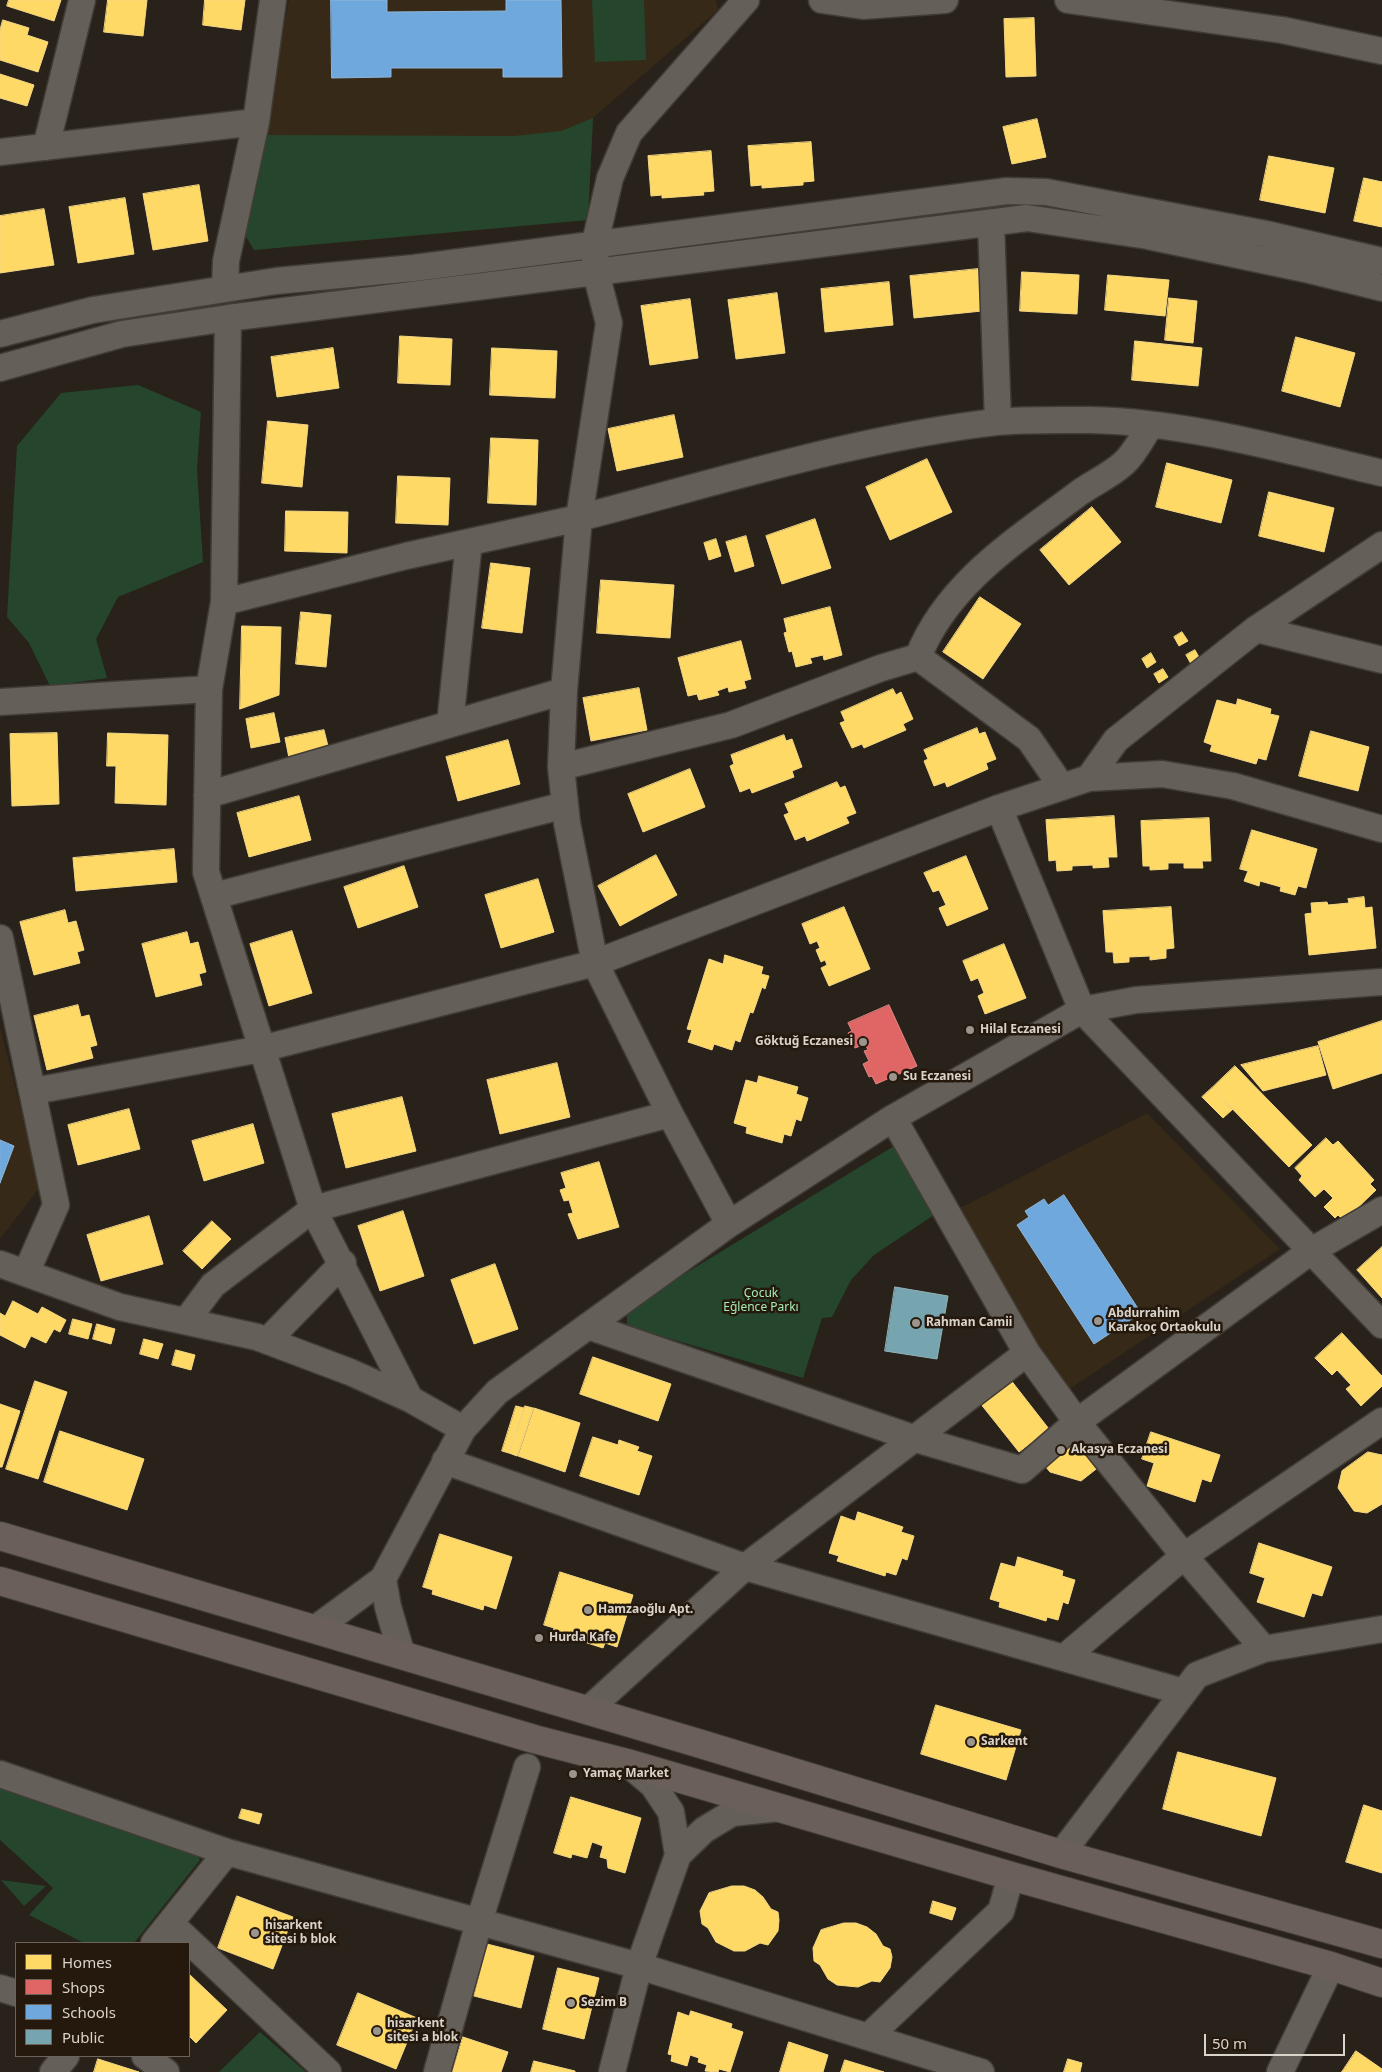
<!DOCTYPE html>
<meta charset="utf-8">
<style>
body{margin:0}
#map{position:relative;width:1382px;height:2072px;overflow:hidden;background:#28221b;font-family:"Noto Sans",sans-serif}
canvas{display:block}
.legend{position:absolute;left:15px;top:1942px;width:175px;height:115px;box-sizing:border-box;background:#24190c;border:1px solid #6d6358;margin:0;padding:6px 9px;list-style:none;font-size:15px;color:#dad3ca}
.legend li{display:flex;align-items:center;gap:10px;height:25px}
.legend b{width:25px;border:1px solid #6d6358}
.scale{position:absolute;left:1204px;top:2034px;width:141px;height:22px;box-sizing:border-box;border:2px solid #dad3ca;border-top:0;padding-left:6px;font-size:15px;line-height:18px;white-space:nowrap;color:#dad3ca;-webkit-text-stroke:4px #24190c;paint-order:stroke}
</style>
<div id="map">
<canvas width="1382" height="2072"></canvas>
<ul class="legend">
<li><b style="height:14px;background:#ffd966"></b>Homes</li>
<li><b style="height:14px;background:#e06666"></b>Shops</li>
<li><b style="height:14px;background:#6fa8dc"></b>Schools</li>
<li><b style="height:14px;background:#76a5af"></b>Public</li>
</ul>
<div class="scale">50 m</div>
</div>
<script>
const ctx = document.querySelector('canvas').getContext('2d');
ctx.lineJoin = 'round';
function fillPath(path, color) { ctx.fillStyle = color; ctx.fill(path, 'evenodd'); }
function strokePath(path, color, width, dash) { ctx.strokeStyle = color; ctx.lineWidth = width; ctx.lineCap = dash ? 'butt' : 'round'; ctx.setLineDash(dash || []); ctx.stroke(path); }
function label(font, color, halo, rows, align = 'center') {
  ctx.font = font + ' "Noto Sans",sans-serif'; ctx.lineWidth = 5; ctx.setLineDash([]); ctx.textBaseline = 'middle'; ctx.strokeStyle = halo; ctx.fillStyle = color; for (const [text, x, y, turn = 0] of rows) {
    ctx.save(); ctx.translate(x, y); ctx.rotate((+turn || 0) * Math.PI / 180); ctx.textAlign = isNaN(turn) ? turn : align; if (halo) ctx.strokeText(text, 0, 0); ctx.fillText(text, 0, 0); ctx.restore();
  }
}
const built = new Path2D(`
 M289,0H716L718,10L593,118L588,220L254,250L244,233Z
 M0,1026L40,1187L0,1239Z
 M1147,1113L1280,1249L1065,1392L958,1209Z`);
const green = new Path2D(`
 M592,0H644L646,60L595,62Z
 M593,118L588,220L254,250L244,233L263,135L514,136L561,131Z
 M138,385L201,412L197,470L203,562L118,597L96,639L107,678L50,686L29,643L7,617L17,446L61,393Z
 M899,1143L937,1213L874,1255L851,1280L832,1317L822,1318L803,1378L627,1326V1309Z
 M0,1788L194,1846L200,1860L134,1943H84L29,1915L53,1888L0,1840Z
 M1,1880L46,1886L24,1906Z
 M260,2032L306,2072H219Z`);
const homes = new Path2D(`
 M9,0H61L54,21L7,6Z
 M108,0H147L143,36L104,32Z
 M205,0H245L241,30L203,25Z
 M1034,18L1036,76L1006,77L1004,19Z
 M3,20L29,28L27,35L48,42L38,72L0,60V30Z
 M0,74L34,85L27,106L0,98Z
 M1037,119L1046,157L1012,164L1003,127Z
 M811,142L814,181L803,182V185L762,188V185L751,186L748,146Z
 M711,151L714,191L703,192L704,195L662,198V195L651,196L648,156Z
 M1269,156L1334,168L1325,213L1260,200Z
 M1364,178L1382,182V227L1354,221Z
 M199,185L208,241L153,250L143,194Z
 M125,198L134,254L78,263L69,207Z
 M44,209L54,265L0,273V216Z
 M978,269L982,311L914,318L910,276Z
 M1022,272L1079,275L1077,314L1020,311Z
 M1108,275L1169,280L1165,316L1105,310Z
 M889,282L893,325L825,332L821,289Z
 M777,293L785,353L736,359L728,300Z
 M1169,298L1197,301L1193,343L1165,340Z
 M690,299L698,358L650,365L641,306Z
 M400,336L452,339L450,385L398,383Z
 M1296,337L1355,353L1340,407L1282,391Z
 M1135,341L1202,348L1198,386L1132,380Z
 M333,348L339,388L277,397L271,357Z
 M492,348L557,351L555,398L490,395Z
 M674,415L683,457L617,471L608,429Z
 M268,421L308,425L302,487L262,483Z
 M491,438L538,440L536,505L488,503Z
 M927,459L952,512L890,540L866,487Z
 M1167,463L1232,480L1221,523L1156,507Z
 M398,476L450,478L448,525L396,523Z
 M1269,492L1334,508L1324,552L1259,536Z
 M1092,507L1121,542L1069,585L1040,550Z
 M286,511L348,512L347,553L285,551Z
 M815,519L831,568L782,584L766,536Z
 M746,536L754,566L735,572L726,542Z
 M716,539L721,556L709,560L704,543Z
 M491,563L530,568L522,633L482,628Z
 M601,580L674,585L670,638L597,633Z
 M980,597L1021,624L983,679L943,652Z
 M830,607L842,655L824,660L823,655L810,658L812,663L796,667L792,651L789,652L784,633L787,632L784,619Z
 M301,612L331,615L326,667L296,664Z
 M242,626L281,627L279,695L240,709Z
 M1182,632L1188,641L1179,646L1174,637Z
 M741,641L751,679L744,681L746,688L729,692L728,687L717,691L719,695L699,700L697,694L688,696L678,658Z
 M1195,650L1200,659L1191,664L1186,655Z
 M1151,653L1156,662L1147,668L1142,659Z
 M1163,669L1168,677L1159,683L1154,674Z
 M639,688L647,730L591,741L583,698Z
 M893,689L896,695L901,692L913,719L903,724L906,730L864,748L862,744L852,748L840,723L845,721L841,712Z
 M1238,699L1271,709L1270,714L1279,716L1266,760L1258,758L1256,764L1210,751L1212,745L1204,742L1217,700L1236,705Z
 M274,713L280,742L251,748L246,719Z
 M977,728L979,734L985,732L996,759L986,763L988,769L947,787L945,782L934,786L924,761L928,759L924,750Z
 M324,730L329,750L289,758L285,738Z
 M1311,731L1369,747L1358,791L1299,776Z
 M57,733L59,804L12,806L10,734Z
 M108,733L168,735L166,805L115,803L116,766H107Z
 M784,735L786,741L792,739L802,767L792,771L794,777L752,793L750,788L740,792L730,766L734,764L731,755Z
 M508,740L520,784L458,801L446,757Z
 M690,769L705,807L643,832L628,794Z
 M837,782L840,788L845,786L856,813L846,817L849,823L807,841L805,836L795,840L784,815L789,813L785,804Z
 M299,796L311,840L249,857L237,813Z
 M1114,816L1117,857H1108L1109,867L1093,868V865L1072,866V870L1057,871L1056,860L1049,861L1046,820Z
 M1209,818L1211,861H1202L1203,868H1184V863H1168V869L1150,870V866H1143L1141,821Z
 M1252,830L1317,849L1306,888L1298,886L1295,895L1280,891L1281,887L1260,881L1259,886L1244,881L1248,871L1240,869Z
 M174,849L177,882L76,891L73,858Z
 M656,855L677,895L620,926L598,886Z
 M966,856L988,909L947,926L939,908L946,905L939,890L933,892L924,873Z
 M404,866L418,907L358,928L344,887Z
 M538,879L554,932L501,948L485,895Z
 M1364,897L1365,908L1372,907L1376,948L1309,955L1305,914L1312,913L1311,903L1327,902L1328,905L1349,903L1348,899Z
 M844,907L870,969L829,986L821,968L827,965L825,960L821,962L816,950L820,948L817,941L810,944L802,924Z
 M1171,907L1174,948L1166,949V958L1150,960V956L1129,957V962L1114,963L1113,952H1106L1103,911Z
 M65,910L68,923L76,921L84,950L77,952L80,963L34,975L20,922Z
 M292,931L312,993L269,1006L250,944Z
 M187,932L190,944L198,942L206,972L199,974L202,985L156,997L142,944Z
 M1004,944L1026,998L985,1014L978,996L984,993L978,978L971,981L963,961Z
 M725,955L763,967L761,974L769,976L765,989L762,987L753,1013L750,1012L740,1042L735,1040L732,1050L714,1044L712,1050L688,1042L692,1030L687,1029L709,959L723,964Z
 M78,1005L81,1017L89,1015L97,1045L90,1047L93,1058L47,1070L34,1016Z
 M1382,1021V1073L1333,1089L1318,1042Z
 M1318,1046L1326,1075L1263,1091L1241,1065Z
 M557,1063L570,1117L500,1134L487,1080Z
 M1235,1066L1312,1145L1289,1167L1212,1088Z
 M759,1076L798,1087L796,1094L808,1098L801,1121L796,1119L791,1136L784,1134L782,1143L746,1133L747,1127L734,1123L746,1080L757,1083Z
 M1212,1088L1233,1109L1223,1118L1202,1097Z
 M402,1097L416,1151L346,1168L332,1114Z
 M129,1109L140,1149L78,1165L68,1125Z
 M253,1124L264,1163L204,1181L192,1141Z
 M1326,1138L1333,1145L1338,1141L1374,1180L1370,1184L1376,1190L1344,1221L1338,1215L1335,1218L1324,1207L1333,1198L1324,1189L1315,1197L1299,1180L1302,1176L1295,1168Z
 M599,1162L619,1227L578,1239L568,1214L573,1213L569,1200L564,1201L560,1190L566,1188L561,1173Z
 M403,1211L424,1276L380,1291L358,1226Z
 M149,1216L163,1264L101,1281L87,1235Z
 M212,1221L231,1239L202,1269L183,1251Z
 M1382,1247V1298L1357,1270Z
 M495,1264L518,1329L474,1344L451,1280Z
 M13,1301L38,1314L42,1307L66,1320L60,1332L54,1329L46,1343L31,1336L25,1348L0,1335V1313L5,1316Z
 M73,1319L92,1324L88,1339L69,1334Z
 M97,1324L115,1329L111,1344L93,1339Z
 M1342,1333L1382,1376V1386L1361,1406L1346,1389L1351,1385L1337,1370L1332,1375L1315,1358Z
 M144,1339L163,1344L158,1359L140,1354Z
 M176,1350L195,1355L191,1370L172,1365Z
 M593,1357L671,1384L658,1421L580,1394Z
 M1010,1379L1049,1429L1019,1452L980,1403Z
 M35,1381L67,1392L38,1479L6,1469Z
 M0,1404L20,1411L2,1467H0Z
 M516,1406L524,1408L509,1453L502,1451Z
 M525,1406L533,1408L517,1456L509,1453Z
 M534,1408L580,1423L565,1472L518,1456Z
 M60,1431L144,1459L127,1510L44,1482Z
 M1151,1432L1220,1455L1211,1482L1202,1479L1195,1502L1147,1486L1154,1463L1142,1459Z
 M593,1437L618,1445L619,1440L639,1447L637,1451L652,1456L639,1495L580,1476Z
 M1078,1439L1100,1466L1081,1481L1050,1472L1045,1466Z
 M1368,1452L1382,1455V1504L1367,1513L1354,1511L1338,1488L1342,1471Z
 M858,1512L903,1527L901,1532L914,1536L907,1560L902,1558L896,1575L886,1572L885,1576L837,1561L839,1556L829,1553L841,1516L855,1521Z
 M440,1534L512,1557L496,1609L484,1605L483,1610L432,1594L433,1590L423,1587Z
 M1259,1543L1332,1567L1322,1596L1312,1593L1304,1617L1257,1602L1265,1578L1250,1573Z
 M1018,1557L1063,1571L1062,1576L1075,1580L1068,1604L1063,1602L1058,1620L1047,1617L1046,1621L999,1607L1000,1602L990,1599L1001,1563L1015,1567Z
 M560,1572L633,1595L617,1647L605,1643L603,1648L553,1632L554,1628L544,1625Z
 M936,1705L1021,1730L1006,1780L921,1754Z
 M1178,1752L1276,1778L1261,1836L1163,1809Z
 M571,1797L641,1818L625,1873L608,1868L607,1859L600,1857L603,1846L592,1842L587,1858L572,1854L571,1858L554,1853Z
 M1364,1805L1382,1811V1873L1346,1862Z
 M242,1809L262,1814L259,1824L239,1818Z
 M732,1886H744L755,1890L763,1897L771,1909L778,1912L779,1920L778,1931L768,1945L760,1943L745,1951H734L716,1942L708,1928L702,1924L700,1911L709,1893Z
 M237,1896L293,1917L273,1969L218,1948Z
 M933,1901L956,1908L952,1920L930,1913Z
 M844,1923H856L867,1927L876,1934L883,1946L890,1949L892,1957L890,1968L880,1982L872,1981L858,1987L837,1985L828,1979L820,1965L814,1961L813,1948L821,1930Z
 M487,1944L534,1956L521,2008L474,1996Z
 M558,1968L599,1978L584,2039L543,2029Z
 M189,1974L227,2010L196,2043L189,2036Z
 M358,1993L417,2018L396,2069L337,2045Z
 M691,2011L732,2024L731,2028L743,2032L730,2072L719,2069L718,2072L705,2071L707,2065L698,2062L699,2058L690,2055L687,2066L671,2061L672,2055L668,2054L678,2012L689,2016Z
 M463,2037L508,2052L501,2072H452Z
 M789,2042L828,2055L823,2072H780Z
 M1356,2051L1382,2069V2072H1342Z
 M98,2059L139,2072H94Z
 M1068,2059L1082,2063L1080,2072H1064Z
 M845,2060L884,2072H841Z
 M534,2061L575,2071V2072H531Z`);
const shops = new Path2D(`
 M889,1005L917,1066L876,1084L872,1076L869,1077L863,1064L869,1061L864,1051L868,1050L865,1044L855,1048L848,1033L852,1031L848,1023Z`);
const schools = new Path2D(`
 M331,0H387V12L506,11V0H561L562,77H503V68H391V77L332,78Z
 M0,1140L14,1146L0,1183Z
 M1064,1195L1141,1313L1094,1344L1017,1225L1029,1217L1025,1211L1044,1199L1048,1205Z`);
const public = new Path2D(`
 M895,1287L948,1296L937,1359L885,1351Z`);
const minor = new Path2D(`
 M746,0L629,133L610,178L595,243L596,273L609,323L579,518C715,483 857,438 996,422C1027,419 1060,420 1091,420C1187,422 1289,451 1382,473
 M822,0L863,6L945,0
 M1068,0L1282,30L1382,51
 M46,147L82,0
 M0,152L256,122L273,0
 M991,223L998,422
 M225,289L226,261L256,122
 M228,318L224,602L209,689L206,872L313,1209L410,1399L463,1429
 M0,334L93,310L276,281L414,268L1007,191L1046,192L1266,234L1382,261
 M0,368L122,334L228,318L1027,218L1148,236L1305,269L1382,288
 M224,602L406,556L579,518L564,691L561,767L567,823L595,963L999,808L1089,778L1162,774L1233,786L1382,829
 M1256,629L1382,660
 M918,657C948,582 1017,540 1079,493C1093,483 1111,475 1124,463C1135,453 1142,438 1150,426
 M0,702L209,689
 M450,724L469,542
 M561,767L731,725L881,668L918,657L1029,739L1062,787
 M1089,778L1116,740L1256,629L1382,545
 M207,795L564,691
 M999,808L1082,1010L1136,1000L1382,982
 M214,896L565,805
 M0,938L56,1205L26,1273
 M34,1091L261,1049L595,963L670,1114L729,1224
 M893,1118L1027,1353L1077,1422L1184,1556L1264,1649
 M0,1264L120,1307L257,1337L350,1372L410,1399
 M186,1321L213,1285L313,1209L670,1114
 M588,1326L916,1439L1022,1470L1077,1422L1311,1251L1382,1210
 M267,1341L343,1263
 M445,1461L745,1567L1183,1692
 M383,1579L388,1607L402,1655
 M315,1629L383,1579L463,1429L497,1392L729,1224L893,1118L1082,1010L1382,1325
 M1065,1657L1184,1556L1382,1421
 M588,1710L745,1567L1027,1353
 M627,1763L653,1785L671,1812L678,1855L704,1830L732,1813L780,1808
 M0,1774L227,1852L639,1966L981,2072
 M1061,1854L1197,1675L1264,1649L1382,1629
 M170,1923L328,2072
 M154,1943L227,1852
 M0,1988L16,1993
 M868,2037L1001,1911L1011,1876
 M145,2056L166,2072
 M53,2072L66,2056
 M437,2072L479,1922L527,1767
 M612,2072L639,1966L678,1855
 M1280,2072L1331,1966`);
const major = new Path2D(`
 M0,1536L701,1744L1061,1854L1382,1944
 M0,1581L534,1739L627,1763L1011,1876L1331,1966L1382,1983`);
const markers = [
 [970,1030,5,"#9c958d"],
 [863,1042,5,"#9c958d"],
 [893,1077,5,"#9c958d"],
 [1098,1321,5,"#9c958d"],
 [916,1323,5,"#9c958d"],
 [1061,1450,5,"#9c958d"],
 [588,1610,5,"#9c958d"],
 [539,1638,5,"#9c958d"],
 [971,1742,5,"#9c958d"],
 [573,1774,5,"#9c958d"],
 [255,1933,5,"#9c958d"],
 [571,2003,5,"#9c958d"],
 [377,2031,5,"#9c958d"]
];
const poiNames = [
 ["Hilal Eczanesi",980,1030],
 ["Göktuğ Eczanesi",853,1042,"right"],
 ["Su Eczanesi",903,1077],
 ["Abdurrahim",1108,1314],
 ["Karakoç Ortaokulu",1108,1328],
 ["Rahman Camii",926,1323],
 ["Akasya Eczanesi",1071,1450],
 ["Hamzaoğlu Apt.",598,1610],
 ["Hurda Kafe",549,1638],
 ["Sarkent",981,1742],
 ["Yamaç Market",583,1774],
 ["hisarkent",265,1926],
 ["sitesi b blok",265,1940],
 ["Sezim B",581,2003],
 ["hisarkent",387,2024],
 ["sitesi a blok",387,2038]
];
const parkNames = [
 ["Çocuk",761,1294],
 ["Eğlence Parkı",761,1308]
];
fillPath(built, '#372917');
fillPath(green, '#25462c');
fillPath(homes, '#ffd966');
strokePath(homes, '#f4d784', 1);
fillPath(shops, '#e06666');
strokePath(shops, '#de8784', 1);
fillPath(schools, '#6fa8dc');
strokePath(schools, '#8fb5d7', 1);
fillPath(public, '#76a5af');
strokePath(public, '#94b3b7', 1);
strokePath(minor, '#413c36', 29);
strokePath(major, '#413c36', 30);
strokePath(minor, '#645f59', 26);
strokePath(major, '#6b5f59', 28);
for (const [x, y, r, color] of markers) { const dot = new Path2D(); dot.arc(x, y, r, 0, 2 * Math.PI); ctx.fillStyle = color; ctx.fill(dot); strokePath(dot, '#24190c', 2); }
label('bold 12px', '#dad3ca', '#24190c', poiNames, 'left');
label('12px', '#a4ecb4', '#24190c', parkNames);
</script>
